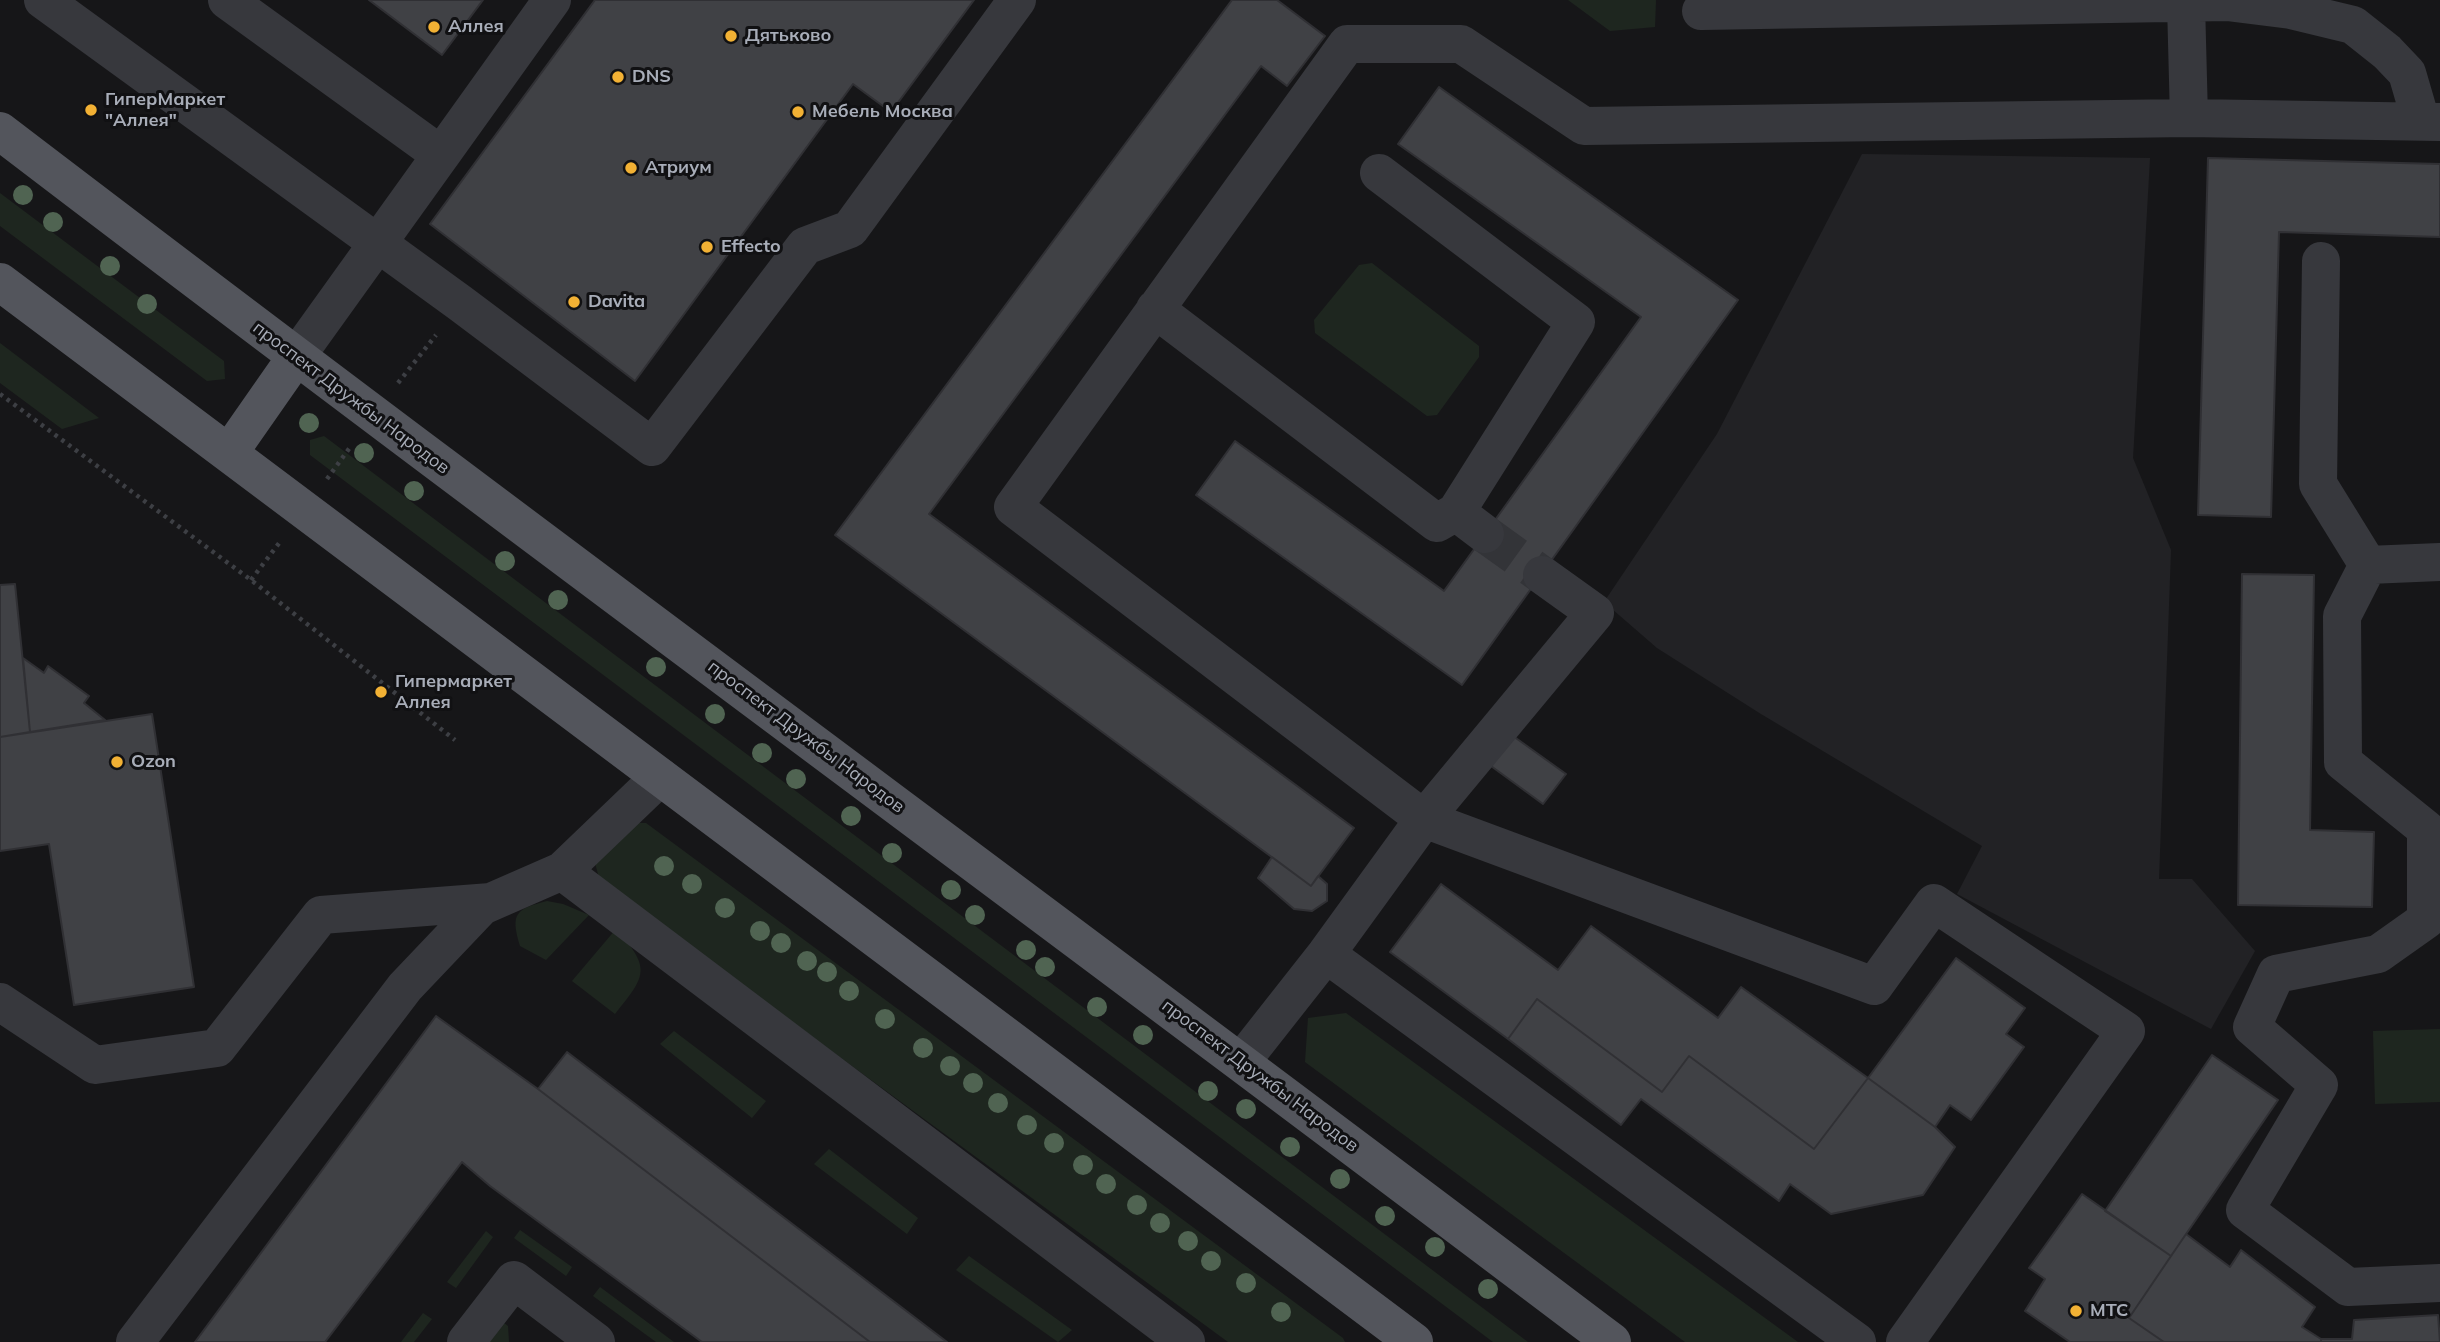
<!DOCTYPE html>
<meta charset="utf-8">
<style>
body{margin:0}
canvas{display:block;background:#161618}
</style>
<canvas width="2440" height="1342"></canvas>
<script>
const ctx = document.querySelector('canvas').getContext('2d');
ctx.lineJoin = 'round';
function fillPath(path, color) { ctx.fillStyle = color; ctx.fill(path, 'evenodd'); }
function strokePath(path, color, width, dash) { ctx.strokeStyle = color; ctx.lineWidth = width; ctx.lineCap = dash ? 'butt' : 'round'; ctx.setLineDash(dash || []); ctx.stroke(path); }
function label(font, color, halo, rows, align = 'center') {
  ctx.font = font + ' Mulish,sans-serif'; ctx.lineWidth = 6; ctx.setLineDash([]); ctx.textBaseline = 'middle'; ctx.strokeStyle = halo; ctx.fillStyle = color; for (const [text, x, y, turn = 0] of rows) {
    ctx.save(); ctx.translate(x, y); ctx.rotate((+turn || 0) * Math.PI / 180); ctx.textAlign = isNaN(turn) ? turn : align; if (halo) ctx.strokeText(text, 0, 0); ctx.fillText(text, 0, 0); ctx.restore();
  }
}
const built = new Path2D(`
 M1862,154L2150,158L2133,458L2171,550L2159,879H2192L2255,951L2211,1029L1957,894L1982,846L1761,714L1657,648L1604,602L1717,434Z`);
const green = new Path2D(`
 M1568,0H1656L1655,27L1610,31Z
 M0,193L224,361L225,379L207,381L0,226Z
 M1372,263L1479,346V357L1437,415L1427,416L1315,333L1314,320L1359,265Z
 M0,343L99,418L62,429L0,383Z
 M324,436L1528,1342H1493L310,455V440Z
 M625,823H646L1343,1338L1345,1342H1228L600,881L593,856Z
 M547,901L563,904L589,915L546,960L520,946C510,913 516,909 547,901Z
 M616,929C651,968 647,975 615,1014L572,981Z
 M1346,1013L1798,1342H1685L1305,1062L1308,1018Z
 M2440,1029V1102L2375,1104L2373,1031Z
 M674,1031L766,1101L752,1118L660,1044Z
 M829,1149L918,1218L907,1234L814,1164Z
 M520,1230L572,1267L566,1276L514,1238Z
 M486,1231L493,1237L456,1288L447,1282Z
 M969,1256L1072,1330L1058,1342L956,1270Z
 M600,1287L674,1342H656L593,1296Z
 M423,1313L432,1319L414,1342H401Z
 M500,1320L508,1326L509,1342H480Z`);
const building = new Path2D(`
 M369,0H483L442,55Z
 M595,0H974L891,112L853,84L635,381L430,224Z
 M1232,0H1277L1325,36L1287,86L1261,66L929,514L1354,828L1311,886L835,535Z
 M1439,87L1738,300L1462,685L1196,495L1235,441L1444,591L1641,317L1398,144Z
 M2208,158L2440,164V237L2279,232L2271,517L2198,515Z
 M2242,574L2314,575L2310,830L2374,832L2372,907L2238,905Z
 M15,584L30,732L0,737V585Z
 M23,658L44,673L48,666L89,696L84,703L105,720L30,732Z
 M152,714L194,987L74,1005L49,844L0,851V737Z
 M1513,736L1566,774L1543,804L1491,766Z
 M1272,857L1311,886L1318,876L1327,884V901L1312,911L1294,909L1258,878Z
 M1441,884L1558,970L1591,926L1718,1018L1741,987L1868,1078L1814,1149L1689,1056L1662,1092L1537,999L1508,1039L1390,952Z
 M1956,958L2025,1008L2006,1034L2024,1047L1971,1120L1950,1105L1935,1127L1868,1078Z
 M1537,999L1662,1092L1689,1056L1814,1149L1868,1078L1935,1127L1955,1147L1923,1195L1831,1214L1790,1184L1779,1201L1641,1099L1621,1125L1508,1039Z
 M436,1016L538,1089L870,1342H702L490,1186L462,1162L325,1342H195Z
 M567,1052L947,1342H870L538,1089Z
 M2212,1055L2278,1100L2171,1256L2105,1211Z
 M2082,1194L2171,1256L2129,1318L2164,1342H2070L2025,1311L2045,1279L2029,1268Z
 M2186,1234L2230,1267L2241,1250L2315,1307L2302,1327L2321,1339V1342H2164L2129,1318Z
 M2438,1315L2440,1342H2321V1339H2352L2354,1320Z`);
const minorTunnel = new Path2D(`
 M1485,534L1542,575`);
const path = new Path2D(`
 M398,383L436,335
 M0,394L251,580L455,740
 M327,479L351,446
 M251,580L280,542`);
const minor = new Path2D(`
 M43,0L460,303L652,447L805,246L850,229L1017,0
 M227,0L441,155L296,357
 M2186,3L2189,118
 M1701,11L2227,2L2291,10L2353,25L2387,52L2407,73L2421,121
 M441,155L552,0
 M2321,261L2318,484L2368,565
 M1155,309L1437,523L1456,512L1576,322L1379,173
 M1456,512L1485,534
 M2440,562L2368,565L2342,616L2343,762L2426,829V920L2378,954L2276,974L2252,1027L2319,1085L2245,1210L2348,1287L2440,1283
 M1542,575L1595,613L1424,819L1874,986L1934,903L2126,1031L1905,1342
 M660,777L562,871L1186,1342
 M1326,954L1857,1342
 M0,1002L95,1065L217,1048L321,915L491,902
 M1241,1062L1326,954L1424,819L1013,507L1347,44H1461L1584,126L2189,118L2440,122
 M135,1342L405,987L482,906L562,871
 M466,1342L514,1280L596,1342`);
const major = new Path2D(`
 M0,131C534,539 1076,936 1612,1342
 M0,282L1414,1342
 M229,453L296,357`);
const trees = [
 [23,195],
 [53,222],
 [110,266],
 [147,304],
 [309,423],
 [364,453],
 [414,491],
 [505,561],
 [558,600],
 [656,667],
 [715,714],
 [762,753],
 [796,779],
 [851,816],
 [892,853],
 [664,866],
 [692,884],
 [951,890],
 [725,908],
 [975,915],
 [760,931],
 [781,943],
 [1026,950],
 [807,961],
 [1045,967],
 [827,972],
 [849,991],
 [1097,1007],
 [885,1019],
 [1143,1035],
 [923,1048],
 [950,1066],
 [973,1083],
 [1208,1091],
 [998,1103],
 [1246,1109],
 [1027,1125],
 [1054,1143],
 [1290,1147],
 [1083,1165],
 [1340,1179],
 [1106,1184],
 [1137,1205],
 [1385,1216],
 [1160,1223],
 [1188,1241],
 [1435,1247],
 [1211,1261],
 [1246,1283],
 [1488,1289],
 [1281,1312]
];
const markers = [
 [434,27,7,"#f2b134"],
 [731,36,7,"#f2b134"],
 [618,77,7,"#f2b134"],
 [91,110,7,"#f2b134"],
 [798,112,7,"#f2b134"],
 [631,168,7,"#f2b134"],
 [707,247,7,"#f2b134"],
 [574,302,7,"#f2b134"],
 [381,692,7,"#f2b134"],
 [117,762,7,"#f2b134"],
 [2076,1311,7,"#f2b134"]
];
const poiNames = [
 ["Аллея",448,27],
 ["Дятьково",745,36],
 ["DNS",632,77],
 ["ГиперМаркет",105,100],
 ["\"Аллея\"",105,121],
 ["Мебель Москва",812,112],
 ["Атриум",645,168],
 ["Effecto",721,247],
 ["Davita",588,302],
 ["Гипермаркет",395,682],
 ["Аллея",395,703],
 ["Ozon",131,762],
 ["МТС",2090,1311]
];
const streetNames = [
 ["проспект Дружбы Народов",351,398,37],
 ["проспект Дружбы Народов",806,737,37],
 ["проспект Дружбы Народов",1260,1076,37]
];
fillPath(built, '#222225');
fillPath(green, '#1e261f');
fillPath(building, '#404145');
strokePath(building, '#303034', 2);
strokePath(minorTunnel, '#333438', 38, [38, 19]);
strokePath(path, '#3d3f44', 4.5, [3.5, 5]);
strokePath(minor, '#37383d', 38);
strokePath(major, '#53555c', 38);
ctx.fillStyle = '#506452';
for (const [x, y] of trees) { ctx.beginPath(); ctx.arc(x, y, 10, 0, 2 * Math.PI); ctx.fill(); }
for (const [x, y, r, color] of markers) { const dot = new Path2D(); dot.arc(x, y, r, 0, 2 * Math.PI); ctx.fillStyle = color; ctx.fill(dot); strokePath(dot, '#111113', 2.5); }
label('bold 18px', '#a8adb8', '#111113', poiNames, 'left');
label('18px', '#a8adb8', '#111113', streetNames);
</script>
